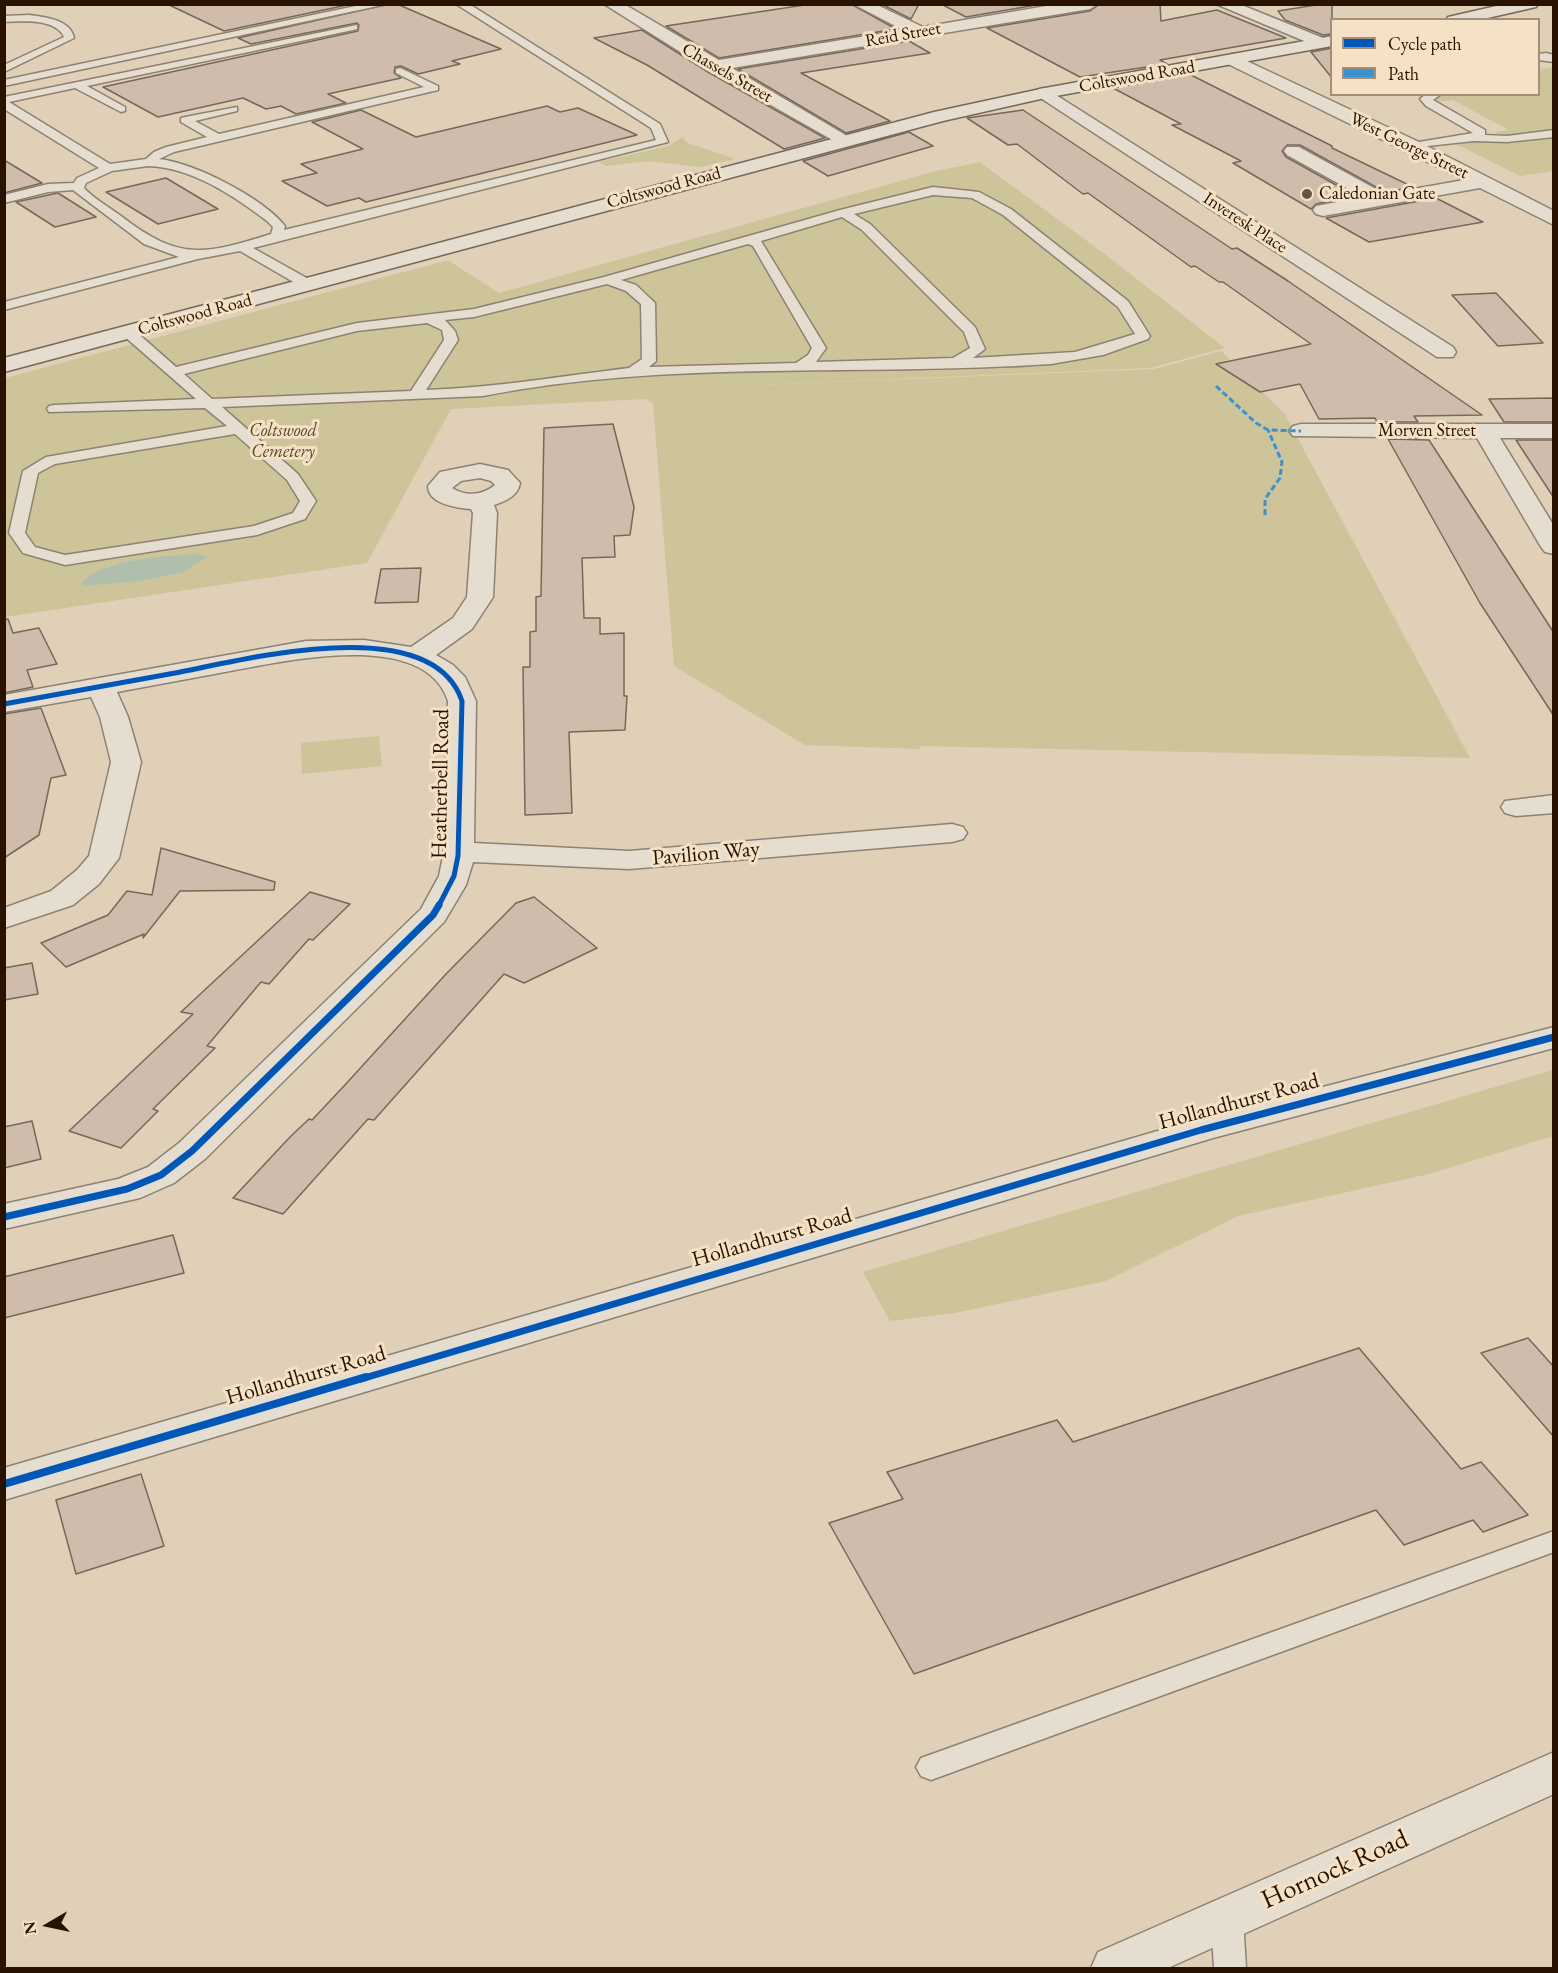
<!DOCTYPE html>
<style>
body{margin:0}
#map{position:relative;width:1558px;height:1973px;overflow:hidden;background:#dfd0b7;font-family:"EB Garamond",serif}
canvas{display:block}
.frame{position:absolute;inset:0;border:6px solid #291200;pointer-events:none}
.legend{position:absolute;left:1330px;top:18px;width:210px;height:78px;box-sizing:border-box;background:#f5e2c6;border:2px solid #a38f77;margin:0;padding:8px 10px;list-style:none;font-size:18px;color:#291200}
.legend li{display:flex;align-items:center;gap:12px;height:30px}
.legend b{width:30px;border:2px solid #a38f77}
.north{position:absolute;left:18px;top:1895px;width:60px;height:60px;-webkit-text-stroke:4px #f5e2c6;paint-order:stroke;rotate:261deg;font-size:16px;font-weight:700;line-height:24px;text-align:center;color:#291200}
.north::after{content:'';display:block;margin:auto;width:21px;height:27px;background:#291200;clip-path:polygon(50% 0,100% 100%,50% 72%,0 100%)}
</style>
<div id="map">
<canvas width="1558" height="1973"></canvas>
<div class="frame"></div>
<ul class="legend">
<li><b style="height:8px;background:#0057b8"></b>Cycle path</li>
<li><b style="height:8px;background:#3c92d0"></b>Path</li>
</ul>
<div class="north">N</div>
</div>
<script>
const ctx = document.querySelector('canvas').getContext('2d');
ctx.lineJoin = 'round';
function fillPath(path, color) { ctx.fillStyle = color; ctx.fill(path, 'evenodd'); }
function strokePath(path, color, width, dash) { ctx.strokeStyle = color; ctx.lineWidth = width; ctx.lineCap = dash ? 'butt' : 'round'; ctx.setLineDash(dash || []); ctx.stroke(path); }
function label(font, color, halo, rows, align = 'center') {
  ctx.font = font + ' "EB Garamond",serif'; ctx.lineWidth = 6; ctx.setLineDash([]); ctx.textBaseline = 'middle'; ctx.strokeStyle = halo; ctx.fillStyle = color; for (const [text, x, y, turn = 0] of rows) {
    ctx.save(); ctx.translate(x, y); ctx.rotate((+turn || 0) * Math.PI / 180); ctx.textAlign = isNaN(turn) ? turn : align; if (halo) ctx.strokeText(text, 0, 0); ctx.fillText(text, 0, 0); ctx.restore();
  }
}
const green = new Path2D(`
 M1553,67V171L1520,176L1450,141L1505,138L1495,132L1509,130L1453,100L1429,103L1436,94H1538L1539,69Z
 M682,137L688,143L735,159L700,167L648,161L606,166L598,162L669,146Z
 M980,162L1106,255L1225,348L1150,368L687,388L1154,369L1221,351L1284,413L1470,758L918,746L922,749L805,745L674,666L653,404L645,399L451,409L367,563L5,617V378L445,261H449L499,293L936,171Z
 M379,736L382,766L302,774L301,743Z
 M1553,1070V1136L1429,1174L1238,1216L1106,1281L955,1313L890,1321L863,1272Z`);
const water = new Path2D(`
 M196,554L207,557L183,572L140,581L82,586L83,581C107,559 164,556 196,554Z`);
const building = new Path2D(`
 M167,4H352L224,31Z
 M389,4H397L501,49L452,61L460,64L418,74L401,66L395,67L394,73L401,78L328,94L346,103L296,114L281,106L266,109L243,98L158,117L103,87L358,31L359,25L357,23L251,44L238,38Z
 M811,4H851L896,29L719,58L666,26Z
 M881,4H919L911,19Z
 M941,4H1042L966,17Z
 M1100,4H1160L1161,21L1217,10L1286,38L1160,60L1167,64L1080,77L987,28L1090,11Z
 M1322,4H1332V34L1323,35L1285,20L1278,11Z
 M642,30L708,72L825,138L784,149L647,65L594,38Z
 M909,41L930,53L801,73L890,121L846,133L738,69Z
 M1332,48V78L1311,52Z
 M1189,74L1332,146V148L1413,187L1385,192L1300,145H1287L1282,151L1286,157L1356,196L1316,204L1311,209L1233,163L1241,161L1172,125L1181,124L1113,88Z
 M547,106L560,112L578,108L637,135L366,202L359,198L327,206L282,181L317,173L301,164L363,149L312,122L361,110L416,137Z
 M1023,110L1232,249L1237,248L1288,281L1482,415L1414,416L1418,422H1377L1375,418L1319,419L1300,384L1260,392L1216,364L1311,344L1223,282H1219L1195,266L1191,267L1088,193L1083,194L1017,144L1008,145L967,118Z
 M909,132L933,146L828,176L803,161Z
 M4,160L42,183L4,193Z
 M166,178L218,209L158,224L106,192Z
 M58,193L96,217L55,227L16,202Z
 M1436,198L1483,222L1369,242L1326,218Z
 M1496,293L1543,343L1498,346L1452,295Z
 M1554,398V422H1504L1489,399Z
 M613,424L634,507L630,535L614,536L615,557L582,558L584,618H600V634L624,633V696H627L625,730L569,732L572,813L525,815L523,667H530V632L536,631V597L541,596L544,428Z
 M1388,439L1429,440L1554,633V716L1480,603Z
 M1516,440H1554V498Z
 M421,568L418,602L375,603L381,569Z
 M8,619L13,633L39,628L57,664L27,670L33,687L4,693V620Z
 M41,708L66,775L51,778L39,835L4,858V714Z
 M161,848L275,882L274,890L180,891L143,938L144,934L66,967L41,943L108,915L127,891L152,895Z
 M310,892L350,904L313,940L309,939L269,984L261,982L207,1046L215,1048L153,1109L158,1111L121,1148L69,1131L193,1014L181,1012Z
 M534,897L597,948L524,983L504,974L374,1120L368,1119L283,1214L233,1198L290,1137L309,1119L312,1120L344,1086L446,974L516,903Z
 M32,963L38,994L4,1000V968Z
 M32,1121L41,1159L4,1168V1127Z
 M173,1235L184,1273L4,1318V1277Z
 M1528,1338L1554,1367V1437L1481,1353Z
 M1359,1348L1461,1469L1481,1462L1528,1515L1483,1532L1473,1520L1404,1545L1376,1510L914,1674L829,1523L903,1499L887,1472L1057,1420L1073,1442Z
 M141,1474L164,1546L76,1574L56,1500Z`);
const lane = new Path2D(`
 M365,4H387L4,86V80Z
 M456,4H469L660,124L668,142L253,248L312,281V287H302L240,251L198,259L4,310V302L179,257L144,244L73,190L48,192L4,203V195L48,184L74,183L77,178L99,168L4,109V97L357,25V29L353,30L87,86L125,107V111L121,112L75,88L9,102L110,164L146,159L154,152L166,147L207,137L181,122V118L185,117L237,107V111L195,121L219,134L424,87L396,73V69L400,68L438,86V90L174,152L159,159C195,163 263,198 285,226L284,230L656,140L651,128ZM148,166C191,167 234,196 267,221L273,227L271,234C204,255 179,261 121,216C109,207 94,199 84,188L86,183L112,171Z
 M29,15C45,17 71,20 74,38L4,72V65L64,37C56,18 21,21 4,22V16Z
 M1546,53L1554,55V62L1538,60V54Z
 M1426,94H1441L1433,100L1485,130V135L1507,136L1554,130V137L1507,142L1474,141L1409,148L1407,146L1413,143L1473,133L1426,106L1420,99Z
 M933,187L979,192L1011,209L1128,301L1150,336L1148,339L1103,355L1051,364C862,377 670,359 483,396L222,407L298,474L316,501L305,519L257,535L65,565L23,553L9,533L23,471L46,457L227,426L205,408L49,412L47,409L49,406L54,405L196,399L124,336V330H134L176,367L357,323L474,309L604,277L840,210ZM933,195L972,198L1003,215L1118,307L1135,334L1075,352L973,358L985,349L975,327L870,224L854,214ZM842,217L862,230L964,332L970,348L953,358L816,362L826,348L761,241ZM748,244L753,246L812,348L808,355L796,363L649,367L656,361L655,303L636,285L621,280ZM607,284L626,291L641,304L642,359L629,368C562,376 494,388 426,390L458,340L455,331L445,320L474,317ZM427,323L442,330L444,340L411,391L212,399L184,374L357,331ZM235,434L287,480L300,501L293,513L254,526L65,555L35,547L25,533L38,473L55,464Z
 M1554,1531V1552L931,1780L921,1776L916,1767L921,1758Z
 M1227,1905L1238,1909L1243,1919L1246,1968H1214L1211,1919L1216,1909Z`);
const street = new Path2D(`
 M604,4H624L719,60L903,30L853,4H875L923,27L1058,4H1098L1090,9L732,68L849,137L852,141L843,146L709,70Z
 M1216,4H1239L1328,40L1330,43L1328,46H1316Z
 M1232,54L1419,142L1554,211V225L1480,188L1323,216L1316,214L1313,210L1316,206L1363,197L1287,155L1284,151L1287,147H1299L1385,194L1464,180L1226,63L1224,59Z
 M1045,88L1453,347L1456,352L1453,357H1437L1039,97L1036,93L1039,89Z
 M1301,424H1554V438H1500L1554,526V554L1545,552L1541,547L1477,438L1293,436L1289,431L1293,426Z
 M480,464L508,470L520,483C518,496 506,501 494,505L497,513L493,597L472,629L436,655L453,665L465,677L476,701L474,843L629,851L952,824L963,827L967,833L963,839L952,842L629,869L473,862L466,885L444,922L205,1159L174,1183L140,1198L4,1229V1204L118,1179L148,1167L179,1143L421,909L439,876L443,856L448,701C424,627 281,662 225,672C189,679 153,685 117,692L128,717L141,762L119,858L99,884L73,905L4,928V908L51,891L77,870L89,856L111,762L100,717L91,697L4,712V695L306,641L364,640L411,647L453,618L467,597L473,513L471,509C457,508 428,504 428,486L440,472ZM480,478L491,481L495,485C483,495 466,497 452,488L461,481Z
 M1554,795V813L1516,816L1505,813L1501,807L1505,801Z
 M1554,1027V1048L1213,1138L4,1500V1468L1188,1122Z
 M1554,1752V1794L1168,1968H1091L1098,1952Z`);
const secondary = new Path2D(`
 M1505,4H1538L1536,7L1479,20H1446L1448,17Z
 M1332,36V46L1045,98L943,121L4,372V358L934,112L1045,88Z`);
const quiet = new Path2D(`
 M1216,386L1256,423L1268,430L1301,431
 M1265,515V499L1280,478L1282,462L1268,430`);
const cyclewayFar2 = new Path2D(`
 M4,704C61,694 118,683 175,673C244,660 431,610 462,701L458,856L454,876L438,907`);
const cyclewayFar1 = new Path2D(`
 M4,1217L127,1189L161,1175L192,1151L433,915L439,905
 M361,1379L1201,1130L1554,1037`);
const cycleway = new Path2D(`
 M4,1484L366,1377`);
const markers = [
 [1307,194,6,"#695440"]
];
const farStreetnames = [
 ["Reid Street",903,35,-10],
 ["Chassels Street",727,73,30],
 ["Coltswood Road",1137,77,-10],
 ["West George Street",1409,146,26],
 ["Coltswood Road",664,188,-15],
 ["Inveresk Place",1245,223,33],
 ["Coltswood Road",195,315,-15],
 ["Morven Street",1427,431]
];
const farPoinames = [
 ["Caledonian Gate",1319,194]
];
const farParknames = [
 ["Coltswood",283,431],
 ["Cemetery",283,452]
];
const streetNames = [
 ["Heatherbell Road",441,784,-89],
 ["Pavilion Way",706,854,-5],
 ["Hollandhurst Road",1239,1102,-15],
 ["Hollandhurst Road",772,1238,-16],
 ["Hollandhurst Road",306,1376,-16]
];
const nearStreetnames = [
 ["Hornock Road",1335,1870,-24]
];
fillPath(green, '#cdc49a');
fillPath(water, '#afbead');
fillPath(building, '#d0bcad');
strokePath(building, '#74695a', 1.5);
strokePath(lane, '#8d8272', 3);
strokePath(street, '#8d8272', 3);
strokePath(secondary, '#74695a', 3);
fillPath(lane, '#e5ddd0');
fillPath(street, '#e5ddd0');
fillPath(secondary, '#e5ddd0');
strokePath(quiet, '#3c92d0', 3, [6, 3]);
strokePath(cyclewayFar2, '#0057b8', 5);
strokePath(cyclewayFar1, '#0057b8', 7);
strokePath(cycleway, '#0057b8', 8);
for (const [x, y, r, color] of markers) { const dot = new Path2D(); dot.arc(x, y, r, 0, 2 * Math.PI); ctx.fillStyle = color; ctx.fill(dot); strokePath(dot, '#f5e2c6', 2); }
label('18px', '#291200', '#f5e2c6', farStreetnames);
label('18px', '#291200', '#f5e2c6', farPoinames, 'left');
label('italic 18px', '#564527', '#f5e2c6', farParknames);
label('22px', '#291200', '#f5e2c6', streetNames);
label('27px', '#291200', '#f5e2c6', nearStreetnames);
</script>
